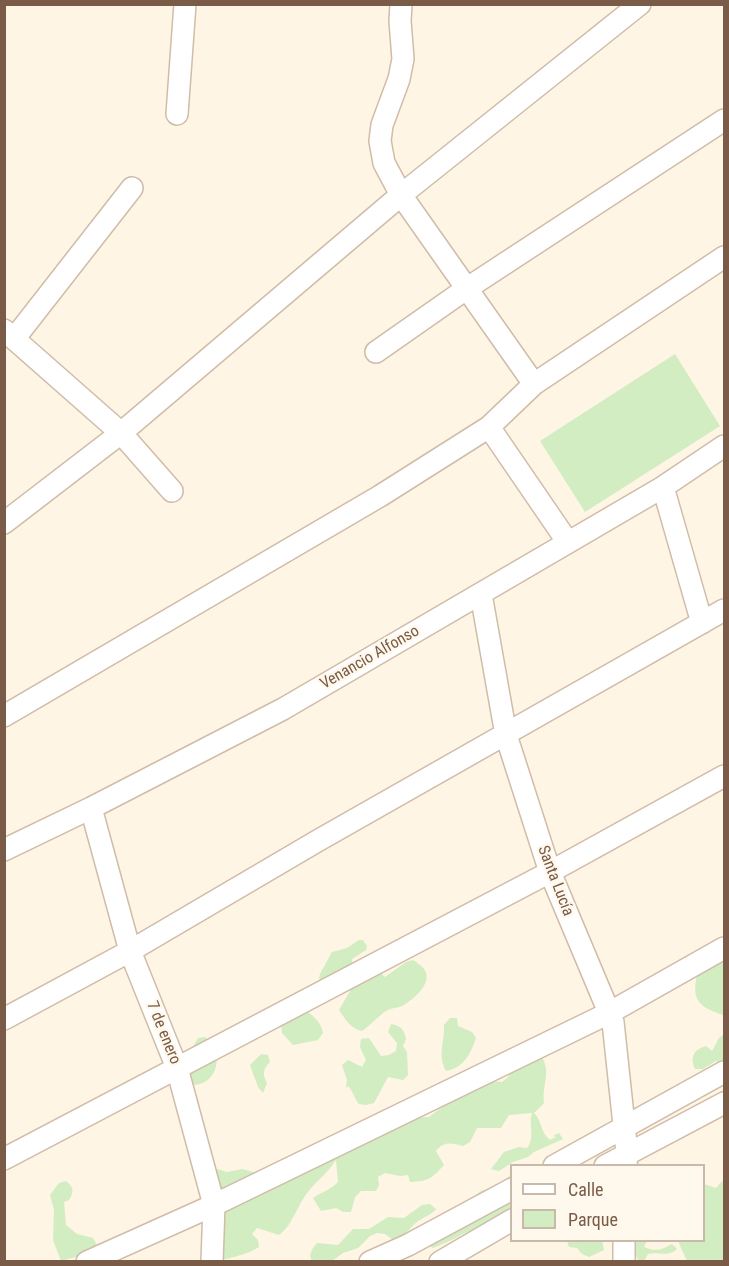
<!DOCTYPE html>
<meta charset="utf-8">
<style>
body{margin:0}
#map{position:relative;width:729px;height:1266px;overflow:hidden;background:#fef5e4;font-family:"Roboto Condensed",sans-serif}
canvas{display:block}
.frame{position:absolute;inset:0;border:6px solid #795b47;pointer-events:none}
.legend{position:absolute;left:510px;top:1164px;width:195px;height:78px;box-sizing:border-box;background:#fff8ec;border:2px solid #c9b9aa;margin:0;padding:8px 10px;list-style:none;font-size:18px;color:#795b47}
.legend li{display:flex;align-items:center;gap:12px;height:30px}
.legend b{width:30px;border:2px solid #c9b9aa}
</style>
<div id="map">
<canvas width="729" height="1266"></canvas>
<div class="frame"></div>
<ul class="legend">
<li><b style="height:8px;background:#fff"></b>Calle</li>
<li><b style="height:16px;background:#d1edc1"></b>Parque</li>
</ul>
</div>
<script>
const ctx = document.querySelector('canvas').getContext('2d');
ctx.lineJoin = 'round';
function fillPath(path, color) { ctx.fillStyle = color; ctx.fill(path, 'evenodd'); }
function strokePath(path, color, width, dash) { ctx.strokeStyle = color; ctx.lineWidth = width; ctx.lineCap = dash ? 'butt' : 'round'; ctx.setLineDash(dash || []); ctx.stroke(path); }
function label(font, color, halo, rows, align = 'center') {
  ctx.font = font + ' "Roboto Condensed",sans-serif'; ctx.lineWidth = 5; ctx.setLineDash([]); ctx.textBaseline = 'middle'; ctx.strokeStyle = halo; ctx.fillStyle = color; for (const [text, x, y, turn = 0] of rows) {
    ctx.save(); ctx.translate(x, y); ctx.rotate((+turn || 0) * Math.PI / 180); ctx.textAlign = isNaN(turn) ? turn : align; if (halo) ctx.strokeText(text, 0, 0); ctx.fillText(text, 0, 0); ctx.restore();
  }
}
const green = new Path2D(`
 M675,354L720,426L585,512L540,441Z
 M359,940H363L367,946L366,950L352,959L353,967L322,985L319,978L320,974L332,952L347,948Z
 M724,945V1013L723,1015C703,1008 692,1003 696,980C697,974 699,966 702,962C707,955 718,950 724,945Z
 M413,960C416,962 422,966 424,969C434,983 413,1000 402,1006C397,1008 392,1008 388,1010C381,1013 370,1026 362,1031C350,1028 346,1020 339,1010L357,979L374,967L385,977L406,962Z
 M300,1003C308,1014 321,1019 323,1033L318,1040L293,1045L282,1033L280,1016Z
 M450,1018H457L458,1026L472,1032L476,1038C471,1053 464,1068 446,1071C437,1055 445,1041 444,1025Z
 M391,1024C401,1026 404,1029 406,1039L403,1046L407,1052L408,1075L403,1080L388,1077L374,1103L366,1105L359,1104C354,1098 353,1091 348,1086L346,1088L347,1080L342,1065L348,1060L362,1067L366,1060L360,1047L361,1039L369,1038L381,1056L389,1055L396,1051L397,1043L388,1032Z
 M724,1034V1064L716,1061L703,1069H695C690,1057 693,1050 706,1046L712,1051L719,1038Z
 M205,1037C228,1055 215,1091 186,1084L190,1052L198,1038Z
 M525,1049L542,1050C541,1058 545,1061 546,1069C547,1080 542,1091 544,1103L534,1113C542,1120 540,1132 550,1140L556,1137L553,1136L559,1133L563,1139L534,1152L528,1157L513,1162L499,1171L491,1169L504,1152L519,1147L527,1148C536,1137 528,1125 532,1113L509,1115L501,1128H477L470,1142L463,1146C451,1143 444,1141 436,1151L444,1165C431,1179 429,1181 410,1182L408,1175L400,1176L385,1173L378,1177L379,1185L376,1191H361L355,1197L351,1212H343L336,1208L321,1211L313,1198C321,1192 331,1190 338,1182L336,1160C328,1173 317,1180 308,1192C297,1205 293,1225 279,1235L257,1228L252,1234L258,1240L259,1247C249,1254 222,1261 211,1261V1167L227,1172L242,1169L257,1173L374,1131L388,1133L406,1118L429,1117L478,1080L502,1082L508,1077Z
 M261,1054L268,1055L270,1062C263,1069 262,1074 267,1083L263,1093L258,1087L250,1065Z
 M511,1175V1212C483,1221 460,1238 433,1248L426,1244L463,1205L481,1191L496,1186Z
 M724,1179V1261H687L678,1241L704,1240V1184L716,1188Z
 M66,1181C74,1187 74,1192 69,1200L64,1202L66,1225L77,1234L93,1238L97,1245L94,1252L61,1261L53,1240L54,1210L50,1195L59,1183Z
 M430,1204L436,1209C431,1215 426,1216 420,1220C408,1227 408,1238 392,1239L385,1234L377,1233L370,1236L358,1248L343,1253L332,1261H312C308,1254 312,1249 317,1243L338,1245L353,1229H369L388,1217L404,1218L422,1205Z
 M647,1240L644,1247C656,1252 661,1250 672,1244L677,1249C667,1258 659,1251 648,1254L644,1261L639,1262L633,1249L634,1241Z
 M567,1241H602L604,1250L589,1257L582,1254L577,1248L569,1247Z`);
const street = new Path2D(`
 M401,4L400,21L403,59L399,79L382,125L380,141L384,163L401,195L534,384
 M177,114L185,4
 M4,330L121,433L172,491
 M14,339L132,188
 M376,352L466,289L724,120
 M489,427L567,541
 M663,487L702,623
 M4,523L121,433L401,195L640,4
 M481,594L506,735L550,872L613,1022L627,1153L626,1166
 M4,716L380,496L489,427L534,384L724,257
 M91,808L130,951L177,1068L214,1205L212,1262
 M4,850L91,808L283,709L663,487L724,446
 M4,1019L130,951L319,840L724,610
 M4,1159L550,872L724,776
 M554,1166L724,1072
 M605,1166L724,1103
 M87,1262L214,1205L609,1013L724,948
 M370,1262L408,1245L512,1189
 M440,1262L512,1220
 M624,1262V1240`);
const streetNames = [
 ["Venancio Alfonso",370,658,-30],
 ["Santa Lucía",555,881,69],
 ["7 de enero",163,1033,68]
];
fillPath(green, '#d1edc1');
strokePath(street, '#d0bca9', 24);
strokePath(street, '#fff', 21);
label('16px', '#795b47', '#fff8ec', streetNames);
</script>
